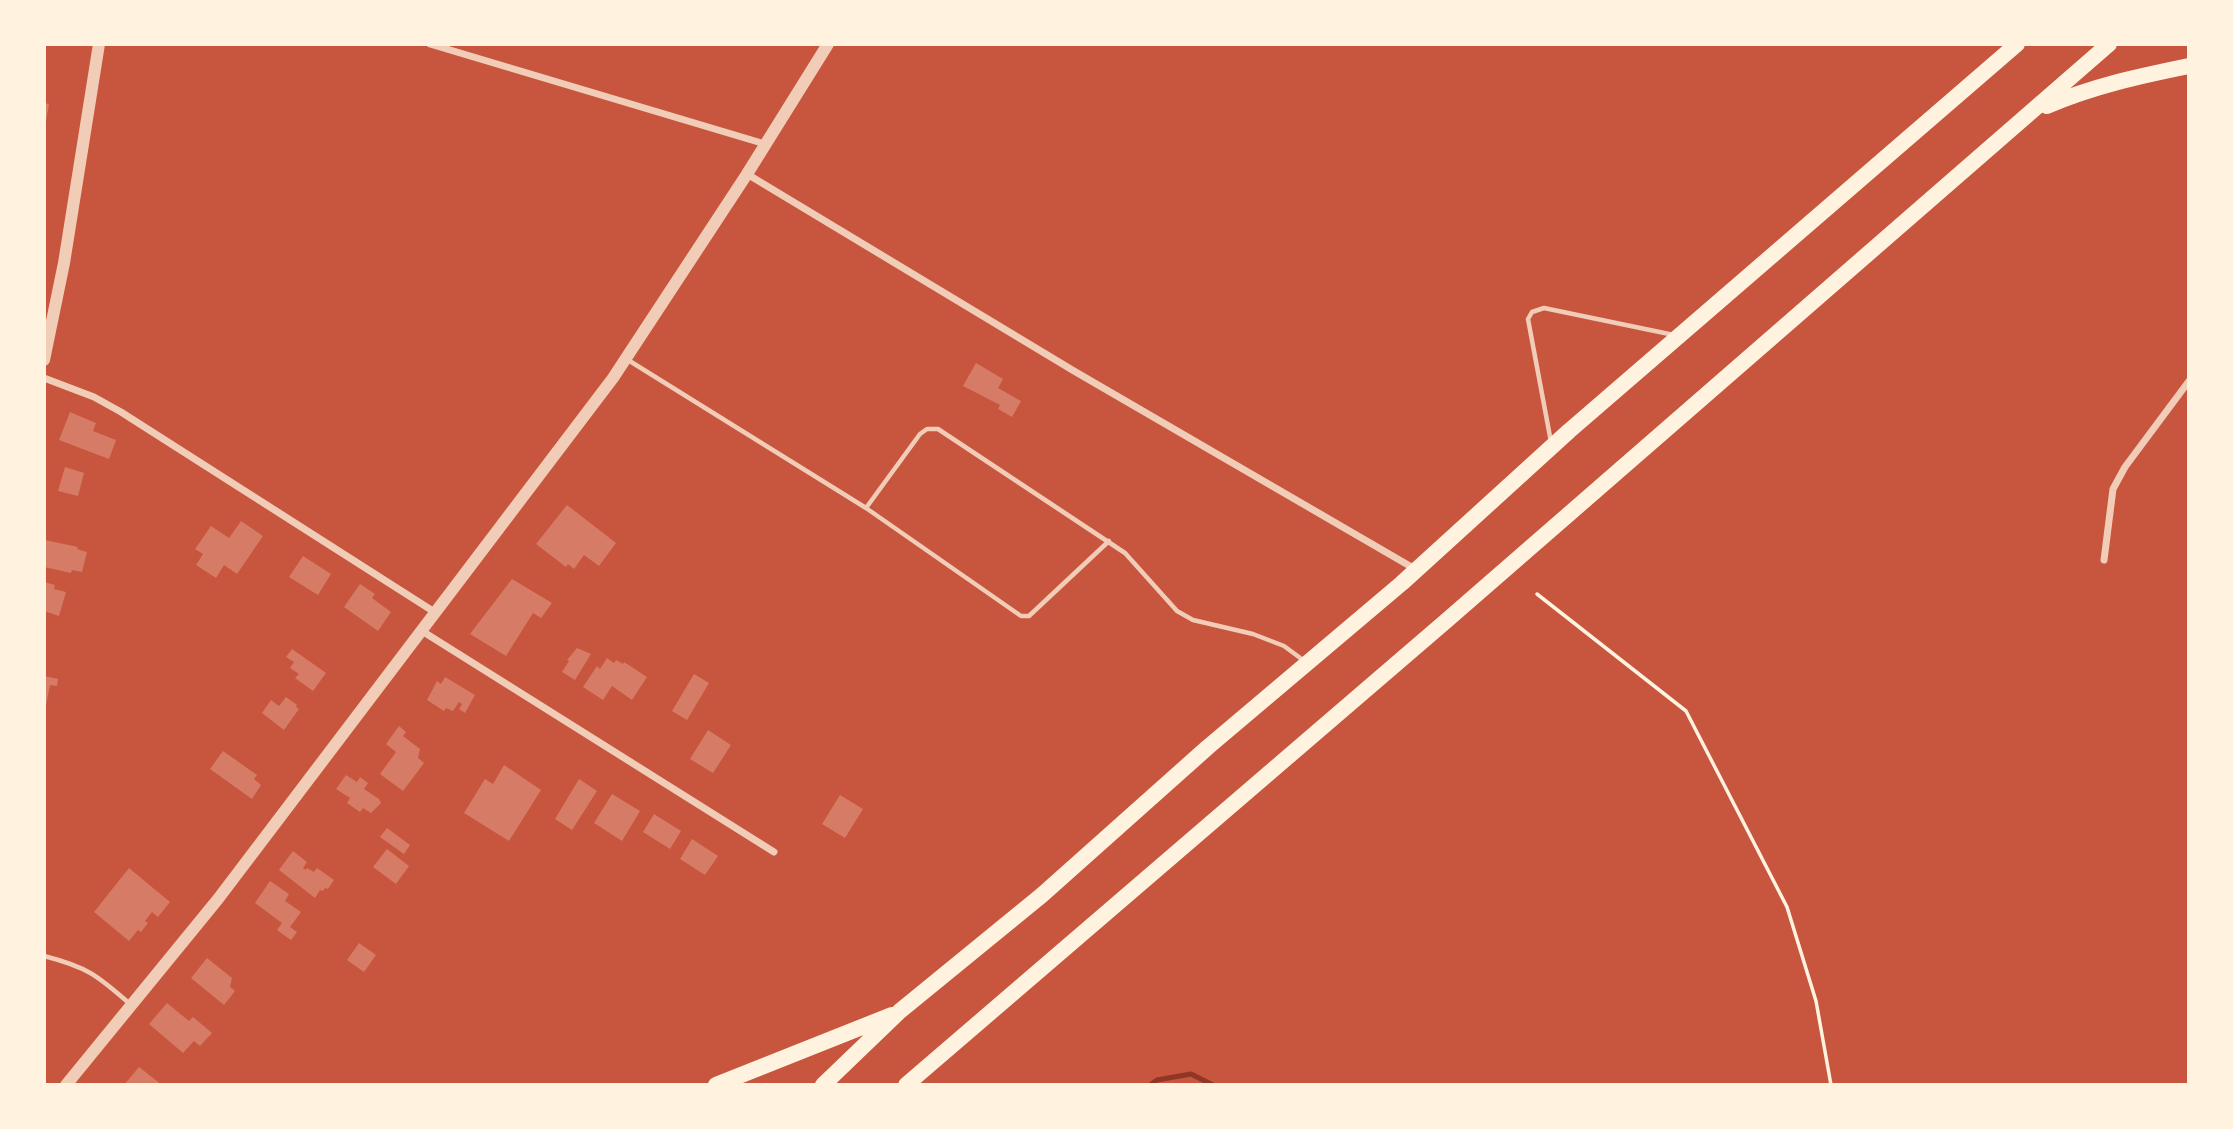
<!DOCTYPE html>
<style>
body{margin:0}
#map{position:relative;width:2233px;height:1129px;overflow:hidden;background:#c8553d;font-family:"Golos Text",sans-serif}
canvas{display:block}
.frame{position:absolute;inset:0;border:46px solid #fff3e0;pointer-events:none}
</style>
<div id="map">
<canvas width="2233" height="1129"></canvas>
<div class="frame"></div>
</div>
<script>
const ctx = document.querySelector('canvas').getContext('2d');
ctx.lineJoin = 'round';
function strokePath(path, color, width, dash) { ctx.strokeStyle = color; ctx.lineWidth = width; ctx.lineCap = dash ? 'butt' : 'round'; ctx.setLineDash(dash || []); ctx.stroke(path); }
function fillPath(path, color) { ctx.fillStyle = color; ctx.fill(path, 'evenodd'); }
const stream = new Path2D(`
 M1150,1085L1157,1080L1191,1074L1213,1085`);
const building = new Path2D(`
 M44,103L49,104L46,121L44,120Z
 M976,363L1003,379L998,388L1021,401L1012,417L998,409L1000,405L963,386Z
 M70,412L96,423L93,431L116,440L109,459L59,440Z
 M65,467L84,473L78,496L58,491Z
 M567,505L616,543L599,566L584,555L574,569L568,564L566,567L536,544Z
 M241,521L263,536L237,574L224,565L216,578L196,565L203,554L195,549L211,526L229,538Z
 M45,540L78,547L77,549L87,552L82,572L72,570L71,573L44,567Z
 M303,556L331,574L318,595L289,577Z
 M512,579L552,603L541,618L533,613L506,656L470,634Z
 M44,582L55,585L54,589L66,592L59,616L44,611Z
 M360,584L375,594L372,598L391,612L378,631L344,607Z
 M577,648L591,654L575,680L562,672L569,661L567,660Z
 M292,649L326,673L313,691L295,678L299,674L290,668L294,662L286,657Z
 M607,658L614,663L616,660L623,664L624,662L647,677L632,700L612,686L603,700L583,687L597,666L600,669Z
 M694,674L709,683L687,720L672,711Z
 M44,676L58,679L57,686L50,685L46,705L44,704Z
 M445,677L475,695L465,713L459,709L462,704L459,702L453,711L446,708L444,711L427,700L437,681L441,684Z
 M286,697L297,705L296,707L299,709L284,730L262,713L271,700L279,706Z
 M399,726L406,732L403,736L420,749L418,758L424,763L403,791L380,774L396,752L386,744Z
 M708,730L731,745L713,773L690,759Z
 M223,751L257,775L254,779L261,785L252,799L210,769Z
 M504,765L541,790L509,841L464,813L485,779L493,784Z
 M346,775L357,782L360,777L368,783L364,789L379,799L381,803L371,813L363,808L360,812L347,803L350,798L336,789Z
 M579,779L597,791L572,830L555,819Z
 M612,794L640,811L622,841L594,823Z
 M840,795L863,809L845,838L822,824Z
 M654,814L681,831L670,849L643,832Z
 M387,828L410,845L404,854L380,837Z
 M692,839L718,856L705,875L680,859Z
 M387,849L409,866L396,884L373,867Z
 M293,851L307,862L303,868L306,870L307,868L314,872L317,868L334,880L328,889L325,888L323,891L320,890L315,898L279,870Z
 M129,868L170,902L158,917L152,912L145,921L148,923L141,932L138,930L129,941L94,912Z
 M270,881L289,894L285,901L301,912L290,927L297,932L291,940L277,930L282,923L255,903Z
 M359,943L376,955L364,972L347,960Z
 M207,958L232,978L230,987L235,991L224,1005L191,978Z
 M167,1003L189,1021L193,1017L212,1033L200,1046L194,1041L183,1053L149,1024Z
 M139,1067L162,1085H124Z`);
const path = new Path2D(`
 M1537,594L1686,711L1787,907L1816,1001L1831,1085`);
const service = new Path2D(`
 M628,360L866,508L920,434L927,429H938L1125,553L1177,611L1193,620L1253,634L1284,646L1303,660
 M1551,442L1528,319L1532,312L1544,308L1674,335
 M866,508L1021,616H1029L1109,541
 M44,956C87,967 97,975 130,1004`);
const minor = new Path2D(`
 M430,44L765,144
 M747,174L1074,371L1415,569
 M44,378L94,397L121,412L436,613
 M2104,560L2113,489L2125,467L2189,381
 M422,631L774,852`);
const tertiary = new Path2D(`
 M44,360L64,263L99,44
 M66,1085L218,899L613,378L747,174L828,44`);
const trunk = new Path2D(`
 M2047,106C2093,86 2140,76 2189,66
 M716,1085L892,1015
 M823,1085L900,1011L1042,895L1208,747L1402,583L1569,431L2017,44
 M906,1085L1446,621L2109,44`);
strokePath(stream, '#8f3625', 5);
fillPath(building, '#d67c66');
strokePath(path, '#fff3e0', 3.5);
strokePath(service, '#f1ccb7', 4.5);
strokePath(minor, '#f1ccb7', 7);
strokePath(tertiary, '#f1ccb7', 12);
strokePath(trunk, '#fff3e0', 16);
</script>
